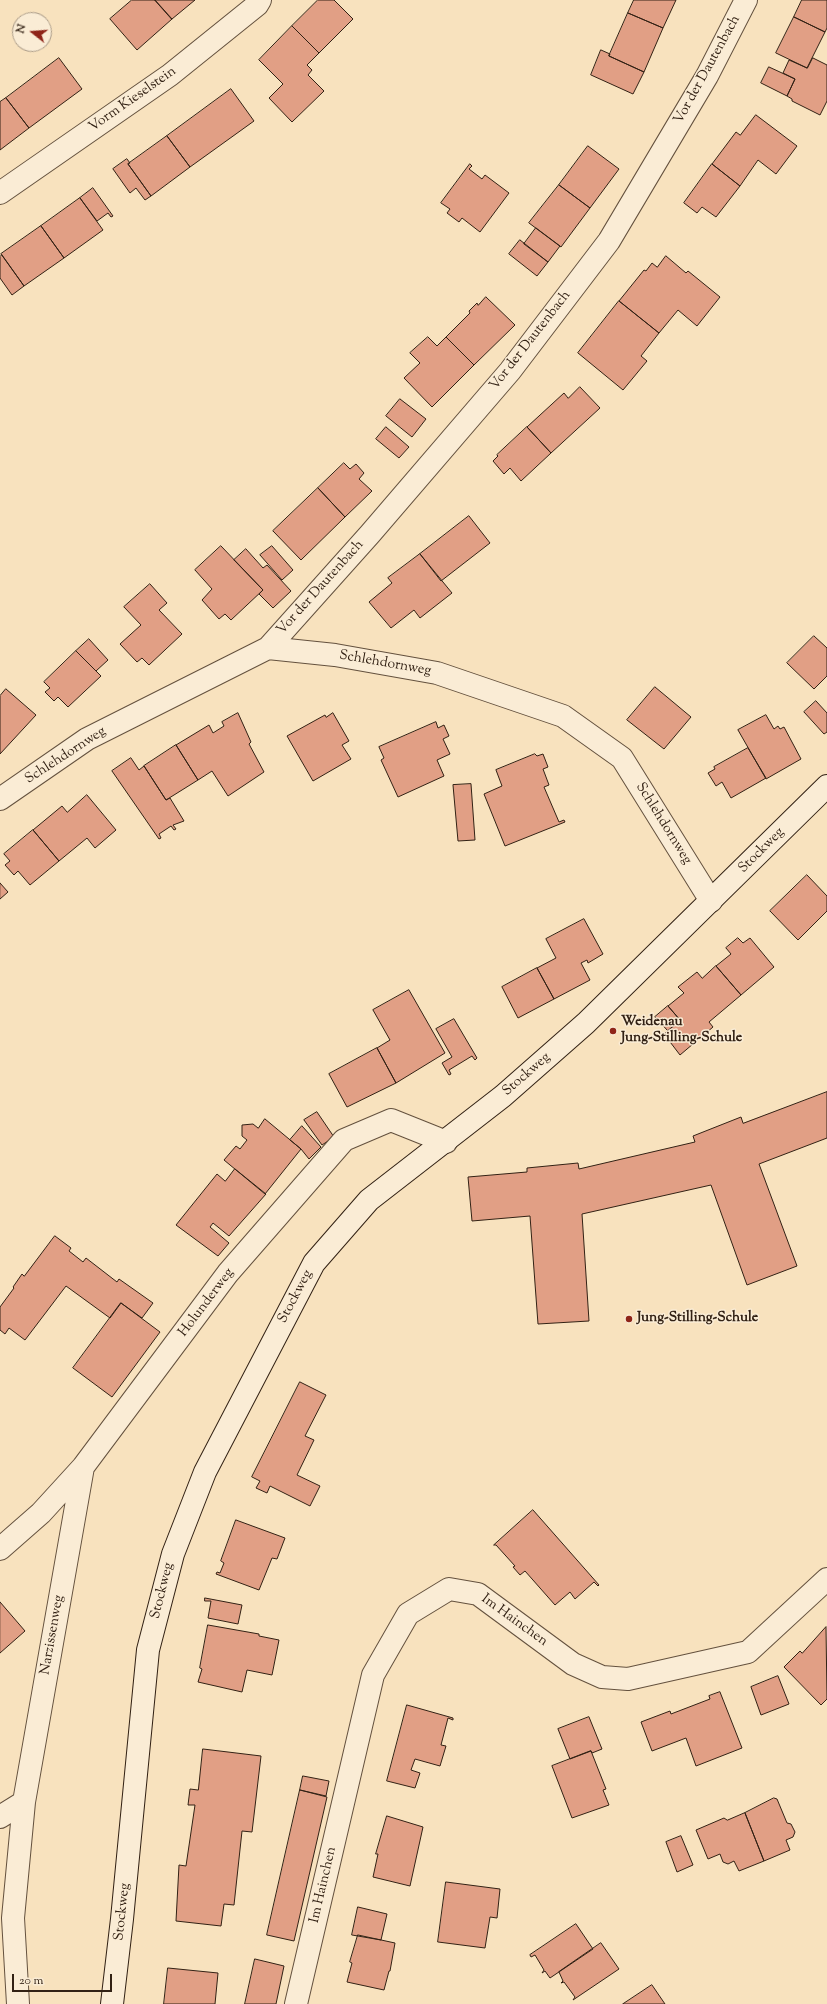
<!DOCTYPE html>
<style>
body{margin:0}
#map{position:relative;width:827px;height:2004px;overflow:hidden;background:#f8e2be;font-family:"Sorts Mill Goudy",serif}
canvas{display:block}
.north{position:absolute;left:12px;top:12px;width:40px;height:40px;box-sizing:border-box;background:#faecd5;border:1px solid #aa9b88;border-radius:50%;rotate:287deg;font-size:11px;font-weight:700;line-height:16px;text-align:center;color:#322114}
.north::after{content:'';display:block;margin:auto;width:14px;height:18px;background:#8f2418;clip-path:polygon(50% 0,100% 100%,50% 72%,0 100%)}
.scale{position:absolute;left:12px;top:1974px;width:100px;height:18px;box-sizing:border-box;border:2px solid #322114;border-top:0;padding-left:5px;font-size:12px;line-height:14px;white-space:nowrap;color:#322114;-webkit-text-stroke:3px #faecd5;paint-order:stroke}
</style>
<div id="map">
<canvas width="827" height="2004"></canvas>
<div class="north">N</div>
<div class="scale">20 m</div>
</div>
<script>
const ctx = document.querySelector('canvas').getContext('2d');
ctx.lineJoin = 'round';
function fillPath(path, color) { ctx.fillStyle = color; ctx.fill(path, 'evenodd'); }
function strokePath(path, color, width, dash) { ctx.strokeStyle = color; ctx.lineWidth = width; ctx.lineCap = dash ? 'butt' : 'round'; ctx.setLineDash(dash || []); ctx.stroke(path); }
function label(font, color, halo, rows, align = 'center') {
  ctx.font = font + ' "Sorts Mill Goudy",serif'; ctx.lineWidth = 3; ctx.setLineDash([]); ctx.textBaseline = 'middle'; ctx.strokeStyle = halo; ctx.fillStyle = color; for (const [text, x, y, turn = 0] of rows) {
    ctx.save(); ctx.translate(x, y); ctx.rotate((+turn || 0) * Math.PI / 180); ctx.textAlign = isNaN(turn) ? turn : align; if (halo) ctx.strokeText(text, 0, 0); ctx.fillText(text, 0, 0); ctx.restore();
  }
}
const building = new Path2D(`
 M132,0H155L172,19L137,50L110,19Z
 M155,0H195L172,19Z
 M318,0H334L353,19L319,53L292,26Z
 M634,0H676L663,28L628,13Z
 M802,0H827V28L825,32L794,17Z
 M628,13L663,28L644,72L609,56Z
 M794,17L825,32L807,68L776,53Z
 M292,26L319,53L307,65L312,70L308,75L324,91L292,122L269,98L283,84L259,60Z
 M601,50L610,54L609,56L644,72L633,94L591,75Z
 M59,58L82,89L29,128L6,98Z
 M813,58L827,65V101L820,115L792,101V99L787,96L795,79L783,73L789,60L807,68Z
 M769,67L795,79L787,96L761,83Z
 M231,89L254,121L190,167L167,136Z
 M6,98L29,128L0,150V102Z
 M756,115L797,146L776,174L758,160L740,186L712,164L736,132L740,135Z
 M167,136L190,167L151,196L128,164Z
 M588,146L619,169L590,208L559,185Z
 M127,159L130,163L128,164L151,196L145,200L136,188L130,193L113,169Z
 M470,164L472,166L469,169L482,179L485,175L509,193L480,232L462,218L459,222L447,213L450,209L441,203Z
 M712,164L740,186L716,217L702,207L697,213L684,203Z
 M559,185L590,208L561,247L529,223Z
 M93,188L113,216L111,217L108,213L97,221L80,198Z
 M80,198L103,230L64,258L41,226Z
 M41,226L64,258L24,286L1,254Z
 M536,228L560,246L548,262L524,244Z
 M520,240L548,262L537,276L509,254Z
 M2,255L24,286L12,295L0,278V257Z
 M666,256L686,273L688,271L720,297L697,326L678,310L659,333L619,301L644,270L646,271L652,263L657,267Z
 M486,297L515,325L474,365L446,337L470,313L469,311L477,303L478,305Z
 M619,301L659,333L641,356L647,361L623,390L578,353Z
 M428,337L437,346L446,337L474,365L432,407L404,378L420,363L410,353Z
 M580,387L600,408L551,453L527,427L564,393L568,398Z
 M400,399L426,419L412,437L386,416Z
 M386,427L409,447L399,458L376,439Z
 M527,427L551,453L521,481L510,468L504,474L493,461L498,456L497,455Z
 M344,463L350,469L356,464L364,473L359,479L372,491L345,517L318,488Z
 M318,488L345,517L301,560L273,531Z
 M469,516L490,543L441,581L420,554Z
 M221,546L263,590L231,620L225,614L219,619L202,600L212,589L195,570Z
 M272,546L293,570L282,580L260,555Z
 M246,549L263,568L267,565L291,591L273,608L259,594L263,590L234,560Z
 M420,554L452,593L420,618L414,610L391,628L369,602L392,583L388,578Z
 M150,584L167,603L159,610L182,634L149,665L142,658L137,662L120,644L141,625L124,607Z
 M814,636L827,648V676L814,689L787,663Z
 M89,639L108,660L96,671L76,651Z
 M76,651L101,676L68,707L58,697L54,701L45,692L50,688L44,682Z
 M655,687L691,717L664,749L627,720Z
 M6,689L36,715L0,754V696Z
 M816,701L827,713V732L824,734L804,712Z
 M238,713L251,742L249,744L264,772L228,796L212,771L198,780L176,745L209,725L213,733L224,726L222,722Z
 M333,713L349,741L342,745L351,759L313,781L287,736L325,715L326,717Z
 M766,715L774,729L778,726L780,729L784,727L801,759L766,779L738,730Z
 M436,722L438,728L444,725L449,736L443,739L450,754L437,760L444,776L398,797L381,760L384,758L379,747Z
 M176,745L198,780L166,800L144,766Z
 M748,748L766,778L731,798L722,782L716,786L708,773L715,769L714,767Z
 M535,754L537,756L543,754L548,767L543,769L549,785L544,787L559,822L564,820L565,822L505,846L484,794L502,786L496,770Z
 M131,758L139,770L144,766L166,800L170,798L184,821L173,825L176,829L174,830L171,826L159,834L161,838L159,839L112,771Z
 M471,784L475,840L458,841L453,785Z
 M87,795L116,830L95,848L87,838L59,861L33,830L62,806L67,812Z
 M33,830L59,861L30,885L18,871L14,875L5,865L10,861L4,854Z
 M807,875L827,896V911L798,940L770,911Z
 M0,883L8,892L0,899Z
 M584,919L603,954L588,963L587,960L581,963L590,980L554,999L537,968L556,958L546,939Z
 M738,938L743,943L750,938L774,967L741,995L716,966L731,954L726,948Z
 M716,966L741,995L709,1022L713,1027L680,1055L664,1034L680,1020L668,1006L684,993L678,987L697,972L702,978Z
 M537,968L554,999L518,1018L502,987Z
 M409,990L445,1053L396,1083L377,1048L390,1040L373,1010Z
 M668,1006L680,1020L668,1031L655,1017Z
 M454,1019L477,1058L475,1060L472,1056L449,1070L451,1074L449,1075L442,1063L452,1057L436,1029Z
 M377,1048L396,1083L347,1107L329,1074Z
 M827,1092V1138L759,1164L797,1266L747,1285L711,1185L582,1214L589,1321L538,1324L530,1216L472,1221L468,1177L527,1172V1168L578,1163L579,1169L695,1142L693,1136L741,1117L743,1123Z
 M317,1112L334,1137L322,1145L304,1120Z
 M265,1119L301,1149L265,1194L224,1160L236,1146L240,1149L247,1140L242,1136V1125L253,1124L258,1128Z
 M302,1126L321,1147L309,1159L301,1149L290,1140Z
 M235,1169L266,1194L229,1236L213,1223L210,1227L229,1243L218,1256L176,1225L217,1174L225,1181Z
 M55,1236L71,1248L69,1251L83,1262L86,1258L117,1282L119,1279L153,1303L142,1318L121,1303L110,1318L66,1286L25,1340L9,1328L5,1334L0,1330V1307L14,1288L13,1287L22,1274L24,1276Z
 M121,1303L160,1332L112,1397L73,1368Z
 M300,1382L326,1395L305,1436L314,1440L297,1475L320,1486L310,1506L270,1486L267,1493L256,1488L260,1481L252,1477Z
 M533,1510L599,1585L598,1586L594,1582L575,1599L570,1592L555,1605L525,1571L520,1575L513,1567L515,1566L496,1545H494Z
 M236,1520L285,1538L277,1559L272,1558L259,1590L216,1574L217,1572L220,1573L224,1563L221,1561Z
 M205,1598L242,1605L238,1624L208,1618L211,1601H205Z
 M0,1602L25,1631L0,1653Z
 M208,1625L259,1634V1636L279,1640L272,1675L247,1670L242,1692L198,1682L202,1669L200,1668Z
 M826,1627L827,1699L821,1705L784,1667L800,1651L802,1653Z
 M778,1676L789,1704L761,1715L751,1687Z
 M720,1692L742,1748L696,1766L686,1738L652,1751L641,1722L670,1711L671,1714L710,1699L709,1696Z
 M407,1705L453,1718V1720L448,1718L441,1745L446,1746L440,1766L415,1759L411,1770L420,1773L415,1788L387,1781Z
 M589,1717L602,1749L592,1753L591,1751L570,1759L558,1729Z
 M203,1749L261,1756L252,1832L242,1831L234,1905L224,1904L221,1926L176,1921L179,1865L186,1866L195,1805H188L190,1789L198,1790Z
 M591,1751L606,1789L603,1790L609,1805L572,1818L552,1766Z
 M303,1776L329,1781L326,1796L300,1790Z
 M300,1790L327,1797L294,1941L267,1935Z
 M774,1798L777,1799L787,1823L791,1824L795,1832L793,1837L786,1840L790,1850L764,1861L745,1813Z
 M745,1813L764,1861L739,1871L734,1861L728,1864L723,1862L720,1854L708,1859L696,1830L724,1818L727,1820Z
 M387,1816L423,1827L410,1886L373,1877L378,1854H376Z
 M681,1836L693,1865L677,1872L666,1842Z
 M446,1882L500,1889L497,1918L490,1917L485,1948L438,1942Z
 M358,1907L387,1914L381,1940L352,1935Z
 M576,1924L593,1949L550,1978L545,1971L542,1973L544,1970L535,1955L531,1957L530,1955Z
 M358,1935L395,1943L390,1971H389L384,1990L347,1982L352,1963L350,1962Z
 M601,1943L619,1969L573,2000L575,1997L564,1982L561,1983L563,1981L559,1972Z
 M255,1959L284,1966L276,2004H245Z
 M168,1968L218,1973L215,2004H164Z
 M652,1985L665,2004H623Z`);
const street = new Path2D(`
 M0,193L170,75L257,5L260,0
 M268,648L370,534L510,371L609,241L707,76L746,0
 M0,799L87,739L268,648L335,655L437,673L563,716L622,758L711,901
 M0,1549L41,1513L83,1467L228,1273L344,1140L391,1120L446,1142
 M0,1817L24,1802
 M18,2004L13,1918L24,1802L83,1467
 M296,2004L373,1675L408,1614L449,1589L478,1594L573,1664L602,1677L628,1679L748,1652L827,1579`);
const secondary = new Path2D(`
 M112,2004L122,1919L148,1650L173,1554L205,1472L314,1263L369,1200L503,1096L586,1023L827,786`);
const markers = [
 [613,1031,4,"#8f2418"],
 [629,1319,4,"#8f2418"]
];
const streetNames = [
 ["Vor der Dautenbach",708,70,-61],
 ["Vorm Kieselstein",133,100,-35],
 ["Vor der Dautenbach",531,341,-52],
 ["Vor der Dautenbach",321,588,-48],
 ["Schlehdornweg",385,664,10],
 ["Schlehdornweg",66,756,-33],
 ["Schlehdornweg",663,824,58],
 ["Stockweg",762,851,-45],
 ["Stockweg",527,1075,-41],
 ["Stockweg",296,1297,-62],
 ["Holunderweg",207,1303,-53],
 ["Stockweg",163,1591,-76],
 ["Im Hainchen",514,1621,36],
 ["Narzissenweg",53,1635,-80],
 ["Im Hainchen",324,1885,-77],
 ["Stockweg",123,1912,-84]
];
const poiNames = [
 ["Weidenau",621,1023],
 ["Jung-Stilling-Schule",621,1039],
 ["Jung-Stilling-Schule",637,1319]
];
fillPath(building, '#e19f85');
strokePath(building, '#322114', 1);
strokePath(street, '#64513e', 24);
strokePath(secondary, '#322114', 24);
strokePath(street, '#faecd5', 22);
strokePath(secondary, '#faecd5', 22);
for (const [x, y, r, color] of markers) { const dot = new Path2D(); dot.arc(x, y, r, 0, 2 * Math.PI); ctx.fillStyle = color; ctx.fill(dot); strokePath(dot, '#faecd5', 1.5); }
label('14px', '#322114', '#faecd5', streetNames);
label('bold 14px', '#322114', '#faecd5', poiNames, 'left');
</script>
